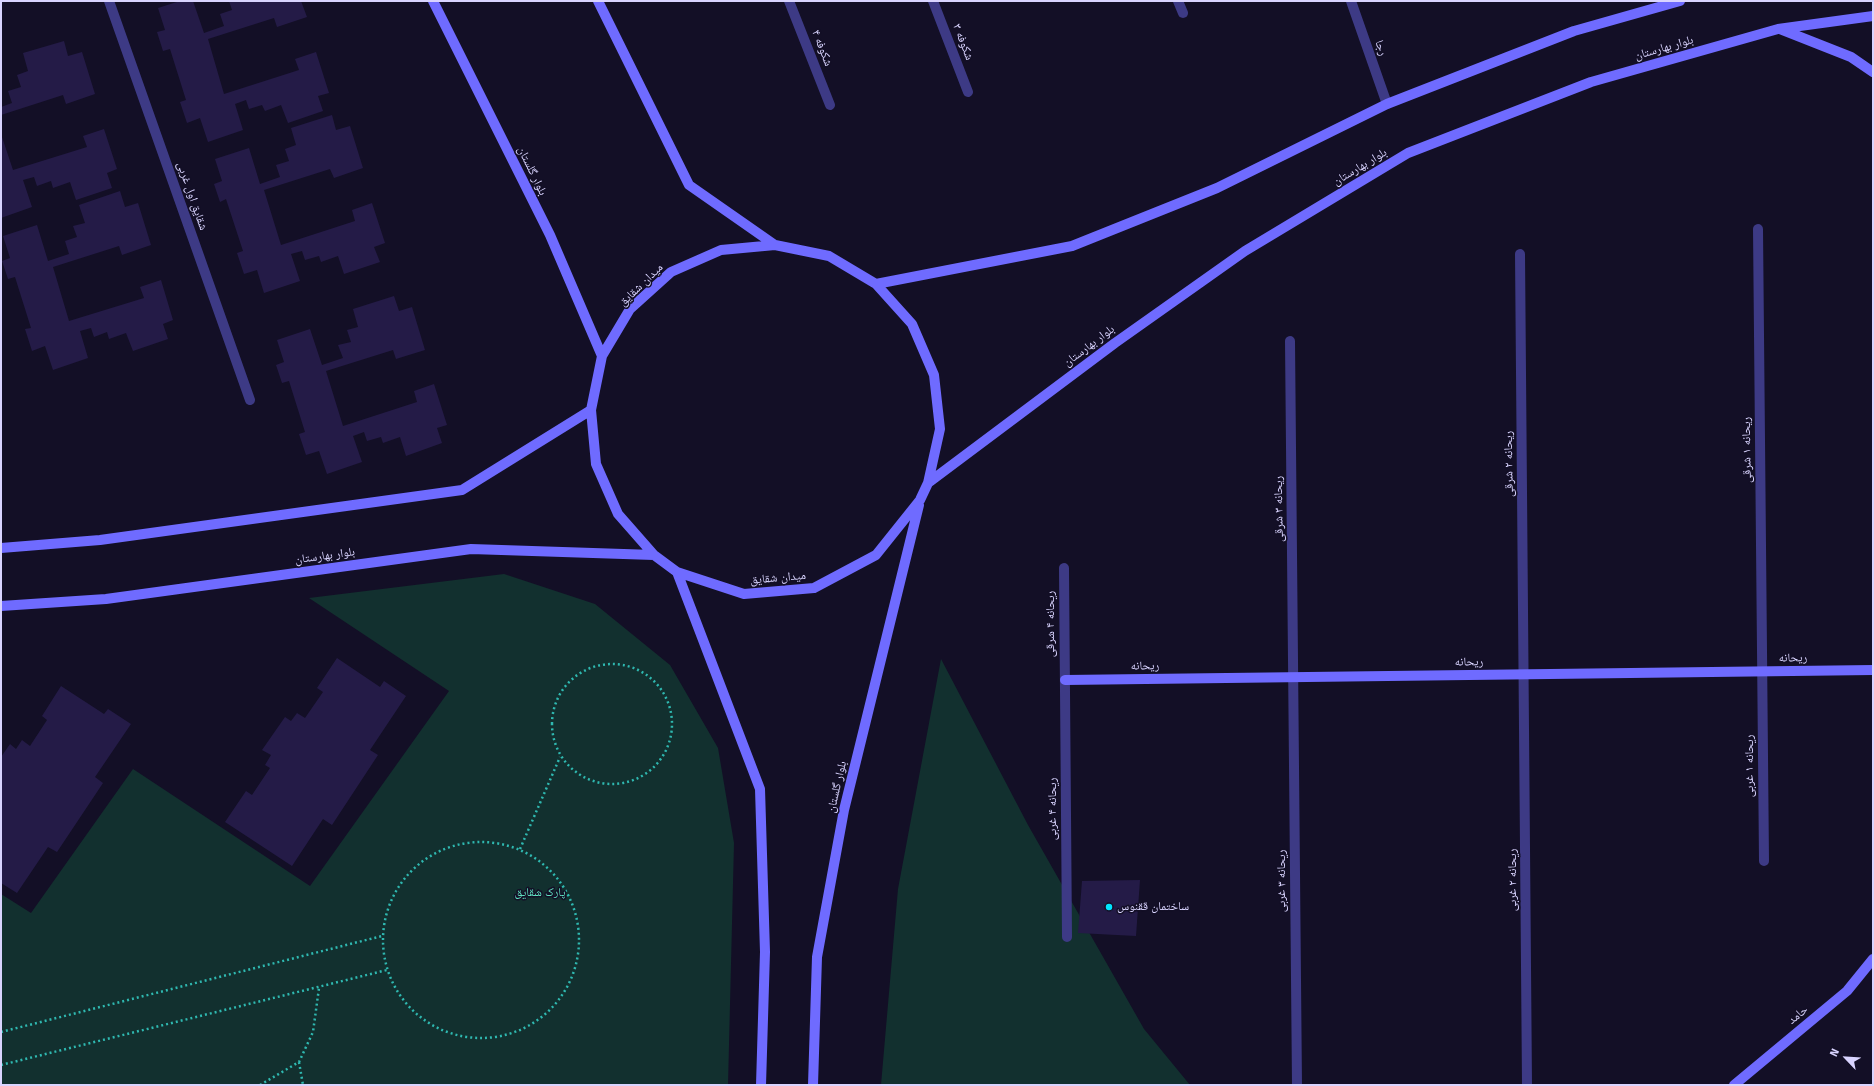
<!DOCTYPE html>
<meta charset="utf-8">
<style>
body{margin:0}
#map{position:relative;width:1874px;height:1086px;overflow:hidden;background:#130f26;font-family:"Fira Sans",sans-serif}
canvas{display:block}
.frame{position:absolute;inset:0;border:2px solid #d9d4ff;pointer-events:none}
.north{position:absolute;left:1826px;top:1038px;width:40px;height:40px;-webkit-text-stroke:3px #130f26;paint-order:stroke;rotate:295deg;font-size:11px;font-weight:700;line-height:16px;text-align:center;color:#d9d4ff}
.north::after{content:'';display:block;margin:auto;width:14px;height:18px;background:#d9d4ff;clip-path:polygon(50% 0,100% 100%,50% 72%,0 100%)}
</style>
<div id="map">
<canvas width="1874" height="1086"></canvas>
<div class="frame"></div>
<div class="north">N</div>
</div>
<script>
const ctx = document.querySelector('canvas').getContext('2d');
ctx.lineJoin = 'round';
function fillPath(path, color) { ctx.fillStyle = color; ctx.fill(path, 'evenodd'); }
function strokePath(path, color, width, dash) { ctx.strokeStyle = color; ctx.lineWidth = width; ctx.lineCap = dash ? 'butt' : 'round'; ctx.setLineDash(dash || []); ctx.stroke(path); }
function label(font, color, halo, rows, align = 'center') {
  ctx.font = font + ' "Fira Sans","Noto Naskh Arabic",sans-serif'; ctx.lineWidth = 3; ctx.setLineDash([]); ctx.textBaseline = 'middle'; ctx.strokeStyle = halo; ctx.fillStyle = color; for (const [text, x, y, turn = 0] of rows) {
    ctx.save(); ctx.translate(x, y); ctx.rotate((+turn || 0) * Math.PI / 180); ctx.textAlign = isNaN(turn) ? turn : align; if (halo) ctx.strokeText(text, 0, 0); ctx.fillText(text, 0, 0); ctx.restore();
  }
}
const green = new Path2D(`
 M504,574L595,604L670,665L718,748L734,843L728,1085H1V894L31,913L133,769L310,886L449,691L309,598Z
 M941,659L1028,825L1144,1029L1190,1085H881L898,889Z`);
const building = new Path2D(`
 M180,1H193L204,33L224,26L220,14L232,10L229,1H301L307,17L277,27L274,18L208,39L224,94L299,70L295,59L316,52L329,93L318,96L323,111L288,123L281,105L265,111L262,105L249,109L246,100L235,104L243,130L208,142L200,118L187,123L180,102L186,100L170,49L163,51L157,32L165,30L158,8Z
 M64,41L68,56L82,52L95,94L66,104L63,95L1,115V107L12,103L8,91L21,87L17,75L28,71L23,53Z
 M332,115L336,130L350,126L363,168L334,178L330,169L264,190L281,245L355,221L352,210L372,203L385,243L374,247L380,262L344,274L338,256L321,262L319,256L305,260L302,251L291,254L300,281L264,293L257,270L244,274L237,253L243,251L226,199L220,202L214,184L222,181L215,159L249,148L260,184L280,177L276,165L289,161L285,149L296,145L291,128Z
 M104,129L117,169L107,173L112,188L76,200L70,182L53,188L51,181L37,186L34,177L23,180L32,207L1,218V134L13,170L87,147L83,136Z
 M120,191L125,207L138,203L151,245L122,255L119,246L53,267L69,321L144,298L140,287L161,280L173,320L163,324L168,339L133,351L126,333L109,339L107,332L94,337L91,328L80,331L88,358L53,370L45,346L32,351L25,329L31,328L15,277L8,279L2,261L10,258L3,236L37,225L48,261L69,254L65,241L77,237L73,226L85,223L79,205Z
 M394,296L399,311L412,307L425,350L396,359L393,350L326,371L343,426L417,402L414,391L434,384L447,425L437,428L442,443L406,456L400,437L383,443L381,437L367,441L364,432L353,436L362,462L327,474L319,451L306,455L299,434L305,432L289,381L282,383L276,365L284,362L277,340L310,329L322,365L343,358L338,345L351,342L347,330L358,327L353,309Z
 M337,658L380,687L384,681L406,696L370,750L378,755L332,825L323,819L292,866L225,822L246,791L252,795L270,768L265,765L271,755L262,750L285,717L291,721L297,713L305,718L323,692L317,688Z
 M61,686L104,714L108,709L131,724L95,777L103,783L57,852L48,847L17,893L1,883V757L10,744L16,749L22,740L30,746L47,720L42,716Z
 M1140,880L1136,936L1078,933L1082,881Z`);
const path = new Path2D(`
 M552 724a60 60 0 1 1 120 0a60 60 0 1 1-120 0Z
 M383 940a98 98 0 1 1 196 0a98 98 0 1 1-196 0Z
 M520,849L560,757
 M1,1032L382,936
 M299,1062L303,1085
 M1,1065L387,970
 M260,1085L299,1062L313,1032L319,988`);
const street = new Path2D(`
 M109,1L250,400
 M789,1L830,105
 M933,1L968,92
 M1178,1L1183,13
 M1351,1L1387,104
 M1758,229L1764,861
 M1520,254L1527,1085
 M1290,341L1297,1085
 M1064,568L1067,937`);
const secondary = new Path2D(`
 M433,1L550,235L602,356
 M598,1L689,185L775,245L829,256L876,284L912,324L934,375L940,429L928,483L920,500L876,555L814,588L744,594L677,572L654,555L618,514L596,464L591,410L602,356L630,309L671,272L721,250L775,245
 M1780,29L1851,57L1873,72
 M876,284L1072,246L1217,188L1387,104L1574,31L1680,1
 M928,483L1115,343L1245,251L1408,153L1591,82L1778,29L1873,16
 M1,548L100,540L462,490L591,410
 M677,572L760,789L765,952L761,1085
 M1,606L106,599L471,549L654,555
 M1065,680L1873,670
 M813,1085L817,957L844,810L919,505
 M1734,1085L1847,991L1873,959`);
const markers = [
 [1109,907,4,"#00e5ff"]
];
const streetNames = [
 ["شکوفه ۳",963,42,69],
 ["شکوفه ۴",822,48,69],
 ["رجا",1381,48,71],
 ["بلوار بهارستان",1664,48,-16],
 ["بلوار بهارستان",1360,167,-31],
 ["بلوار گلستان",532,171,64],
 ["شقایق اول غربی",192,196,71],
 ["میدان شقایق",641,285,-44],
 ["بلوار بهارستان",1089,346,-37],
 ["ریحانه ۱ شرقی",1747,450,-91],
 ["ریحانه ۲ شرقی",1509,464,-91],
 ["ریحانه ۳ شرقی",1279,509,-91],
 ["بلوار بهارستان",325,556,-8],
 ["میدان شقایق",778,578,-5],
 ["ریحانه ۴ شرقی",1051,624,-90],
 ["ریحانه",1793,658,-1],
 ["ریحانه",1469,662,-1],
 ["ریحانه",1145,666,-1],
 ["ریحانه ۱ غربی",1750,766,-90],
 ["بلوار گلستان",837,787,-77],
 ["ریحانه ۴ غربی",1053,809,-90],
 ["ریحانه ۲ غربی",1513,880,-90],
 ["ریحانه ۳ غربی",1282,881,-90],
 ["حامد",1798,1015,-40]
];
const parkNames = [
 ["پارک شقایق",540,893]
];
const poiNames = [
 ["ساختمان ققنوس",1117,907]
];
fillPath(green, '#12302f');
fillPath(building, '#241b47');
strokePath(path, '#2fb8b0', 2.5, [2, 3]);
strokePath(street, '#3d3a85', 10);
strokePath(secondary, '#6f6bff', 10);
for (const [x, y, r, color] of markers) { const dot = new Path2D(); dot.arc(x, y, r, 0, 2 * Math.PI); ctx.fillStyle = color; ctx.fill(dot); strokePath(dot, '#130f26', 1.5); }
label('12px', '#d9d4ff', '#130f26', streetNames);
label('12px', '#5fe0c0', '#130f26', parkNames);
label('12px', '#d9d4ff', '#130f26', poiNames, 'left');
</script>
